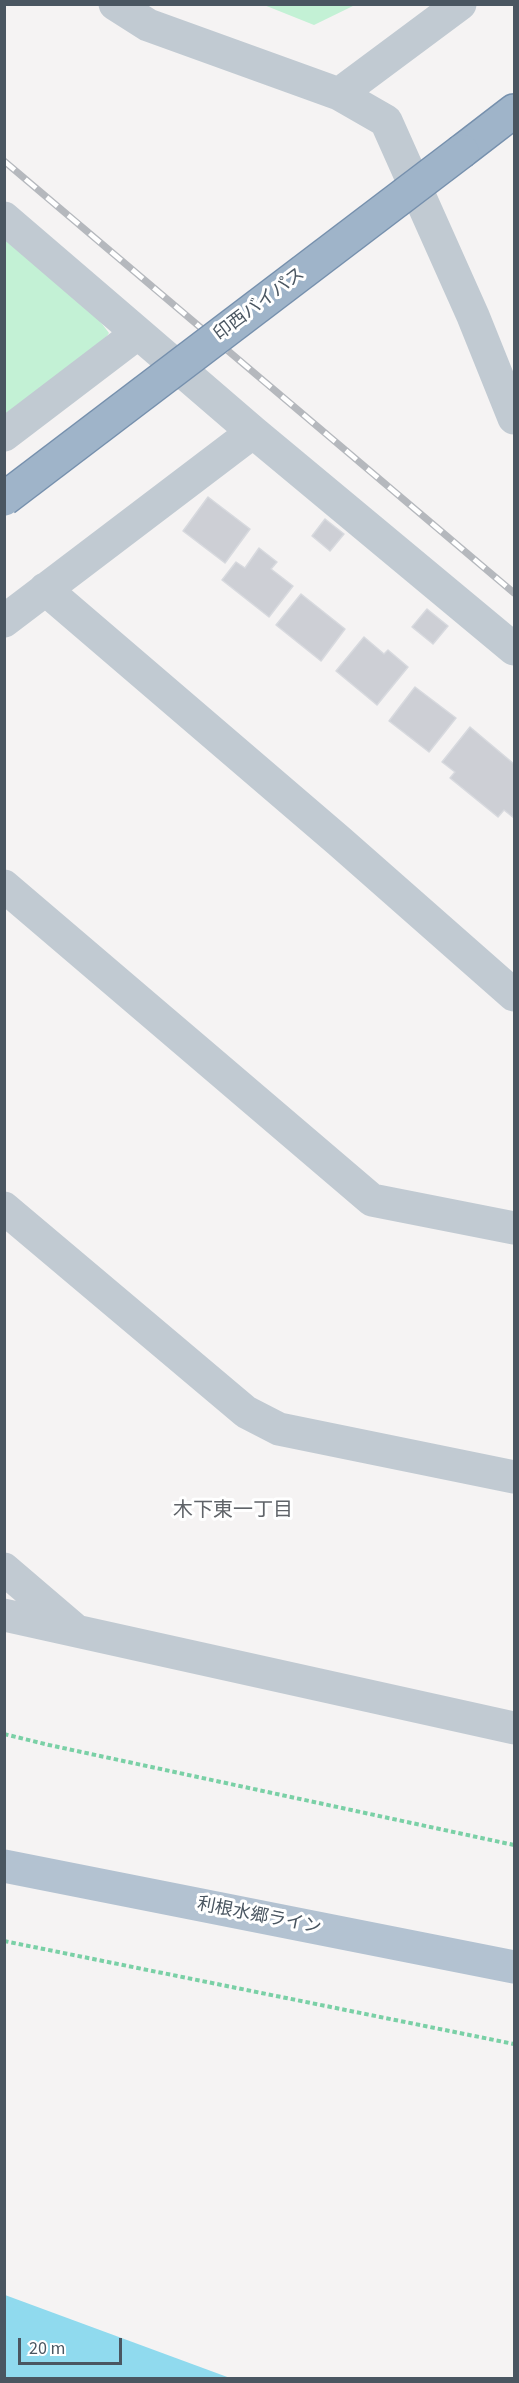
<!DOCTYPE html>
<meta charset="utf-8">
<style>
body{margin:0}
#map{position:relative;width:519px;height:2383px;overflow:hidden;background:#f5f3f3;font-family:"Source Sans 3",sans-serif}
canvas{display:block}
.frame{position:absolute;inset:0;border:6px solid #4a5661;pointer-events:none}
.scale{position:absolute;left:18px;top:2338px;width:104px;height:27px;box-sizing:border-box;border:3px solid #4a5661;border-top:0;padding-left:8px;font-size:18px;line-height:21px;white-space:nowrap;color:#4a5661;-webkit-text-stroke:4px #fff;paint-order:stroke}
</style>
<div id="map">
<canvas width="519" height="2383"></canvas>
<div class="frame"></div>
<div class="scale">20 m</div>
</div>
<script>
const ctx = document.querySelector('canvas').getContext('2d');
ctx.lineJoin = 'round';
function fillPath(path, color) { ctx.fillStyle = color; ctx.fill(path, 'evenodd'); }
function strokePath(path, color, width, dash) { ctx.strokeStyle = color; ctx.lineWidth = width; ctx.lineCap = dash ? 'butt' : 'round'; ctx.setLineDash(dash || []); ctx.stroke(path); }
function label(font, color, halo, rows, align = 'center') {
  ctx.font = font + ' "Source Sans 3","Noto Sans JP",sans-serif'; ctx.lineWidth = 6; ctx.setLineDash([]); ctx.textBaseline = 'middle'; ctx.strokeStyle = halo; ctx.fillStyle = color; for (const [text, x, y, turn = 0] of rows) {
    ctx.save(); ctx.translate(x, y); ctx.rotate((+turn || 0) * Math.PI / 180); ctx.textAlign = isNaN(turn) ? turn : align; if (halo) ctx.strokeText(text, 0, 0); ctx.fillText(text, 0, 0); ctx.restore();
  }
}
const green = new Path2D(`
 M264,5H355L314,25Z
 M5,239L99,320L109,333L98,349L5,421Z`);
const water = new Path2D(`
 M5,2295L230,2378H5Z`);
const building = new Path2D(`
 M208,497L250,529L225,563L183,531Z
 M325,519L344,534L330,551L312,536Z
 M259,548L277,562L271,569L293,586L269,617L222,580L236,562L245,568Z
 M301,594L345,629L321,661L276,625Z
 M427,609L448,626L433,644L412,627Z
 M364,637L384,654L388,650L408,667L377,705L336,671Z
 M415,687L456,718L429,752L389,721Z
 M470,727L514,764V818L504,810L498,817L450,778L455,772L442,762Z`);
const path = new Path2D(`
 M4,1734L49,1745L514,1845
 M4,1941L514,2044`);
const minor = new Path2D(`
 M115,4L148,25L339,94L386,121L473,316L514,418
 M339,94L460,4
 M4,218L138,333L4,435
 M138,333L253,432L514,649
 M45,589L339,841L514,995
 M4,621L253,432
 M4,886L372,1200L514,1228
 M4,1569L73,1628
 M4,1615L514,1728`);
const tertiary = new Path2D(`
 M4,1208L246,1412L279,1429L514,1477`);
const primary = new Path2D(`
 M4,1866L514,1967`);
const trunk = new Path2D(`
 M462,151L514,111`);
const rail = new Path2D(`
 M4,161L514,593`);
const trunkBridge = new Path2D(`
 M4,499L462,151`);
const streetNames = [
 ["印西バイパス",260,305,-37],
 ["利根水郷ライン",259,1917,11]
];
const neighbourhoodNames = [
 ["木下東一丁目",233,1512]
];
fillPath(green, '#c3f1d5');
fillPath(water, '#90daee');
fillPath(building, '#cdcfd5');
strokePath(building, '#d7d9de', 1.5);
strokePath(trunk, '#7690ad', 36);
strokePath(path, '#7ad0a6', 4, [4.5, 3]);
strokePath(minor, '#c1cad2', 33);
strokePath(tertiary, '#c1cad2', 33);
strokePath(primary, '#b3c2d1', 33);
strokePath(trunk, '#9fb4c9', 33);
strokePath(rail, '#b5b8bd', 7);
strokePath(rail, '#fff', 4.5, [14]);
strokePath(trunkBridge, '#7690ad', 36, []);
strokePath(trunkBridge, '#9fb4c9', 33);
label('18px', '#4a5661', '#fff', streetNames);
label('20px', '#5f6368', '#fff', neighbourhoodNames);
</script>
